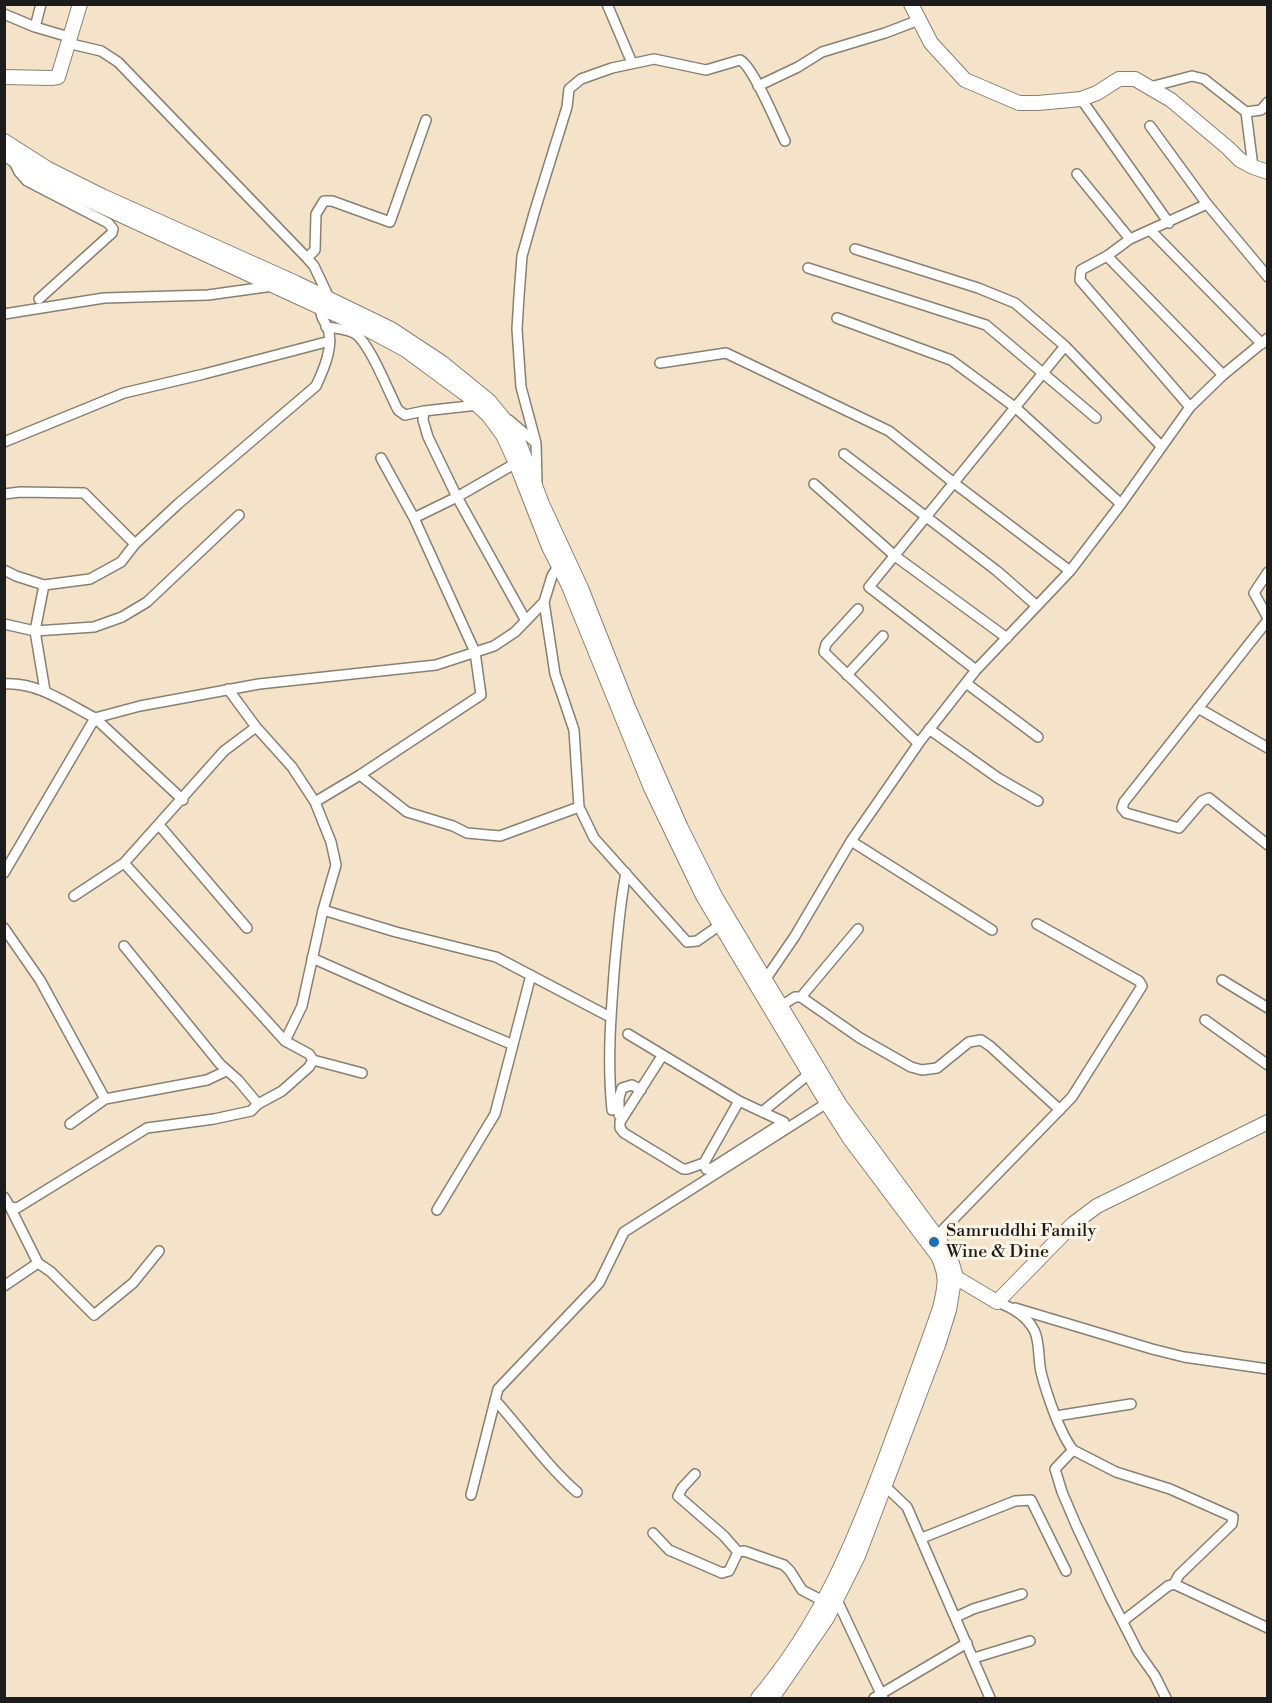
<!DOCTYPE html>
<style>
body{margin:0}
#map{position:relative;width:1272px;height:1703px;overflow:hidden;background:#f5e3c9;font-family:"Libre Bodoni",serif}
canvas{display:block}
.frame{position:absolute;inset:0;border:6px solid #1c1c1c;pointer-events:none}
</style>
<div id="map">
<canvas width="1272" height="1703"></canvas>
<div class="frame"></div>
</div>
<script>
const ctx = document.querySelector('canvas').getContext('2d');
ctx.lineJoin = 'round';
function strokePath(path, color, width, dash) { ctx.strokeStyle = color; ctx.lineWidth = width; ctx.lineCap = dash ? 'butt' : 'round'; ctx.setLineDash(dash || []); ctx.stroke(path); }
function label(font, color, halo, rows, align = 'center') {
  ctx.font = font + ' "Libre Bodoni",serif'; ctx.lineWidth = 6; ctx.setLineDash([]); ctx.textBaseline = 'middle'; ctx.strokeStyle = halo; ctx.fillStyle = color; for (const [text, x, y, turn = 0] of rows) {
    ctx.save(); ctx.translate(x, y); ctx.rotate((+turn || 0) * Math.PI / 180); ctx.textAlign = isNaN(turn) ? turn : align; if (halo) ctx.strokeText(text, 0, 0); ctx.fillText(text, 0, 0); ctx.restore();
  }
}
const street = new Path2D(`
 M41,4L35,27L69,37
 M607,4L632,63
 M4,14L35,27
 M67,43L101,51L118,62L307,258L314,266L330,300
 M758,86L798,67L822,52L885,33L919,20
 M1150,87L1192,76L1204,79L1246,112L1253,167
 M1081,99L1169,223
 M1246,112L1261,110L1268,102
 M1150,126L1207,204L1268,277
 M13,160L19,172L27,181L108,223L113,229L112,233L39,299
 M1077,174L1130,239
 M1151,231L1262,344
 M855,249L978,288L1015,303L1065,346L1161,446
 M1107,256L1223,375
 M307,258L315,250L316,214L324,201H332L390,222L426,120
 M808,268L986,325L1096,418
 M4,314L104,298L208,295L273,286
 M837,318L951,360L1016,408L1121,504
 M326,327C336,328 346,329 354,333C369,341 389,393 398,410L405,415L424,411
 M660,363L726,353L889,431L954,483L1070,571
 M478,405L424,411L423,420L428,437L457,497L526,621
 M1190,407L1080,280L1081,270L1107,256L1130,239L1207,204
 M509,420L536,443
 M4,442L124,393L204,374L330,341
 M844,454L997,571L1037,606
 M537,483L536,443L521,387L517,329L519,296L522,256L535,210L567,107L569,89L581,79L612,68L654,59L706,70L740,60C753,66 777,125 785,141
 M814,484L895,556L1007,638
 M4,494L20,492L84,493L135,544
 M414,518L457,497L516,463
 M4,570L16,576L44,585
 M1268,572L1254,593L1268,618
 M544,602L555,674L574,730L579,807L594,838L687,942L697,941L720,925
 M858,609L826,644L824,652L918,743
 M1268,620L1124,802L1122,808L1126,813L1179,828L1202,801L1209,798L1268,845
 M4,624L35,631L94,627L122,617L147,602L239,515
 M976,670L869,587L1065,346
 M847,675L883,636
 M966,683L1038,737
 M4,684C38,682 66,703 95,718L140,706L259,684L436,665L494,646L515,632L544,602L552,576L560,563
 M228,689L256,727L292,767L315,802L331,842L336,865L323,910L302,1006L285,1041
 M45,691L35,631L44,585L90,579L121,562L135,544L178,504L316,386C323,371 334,347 328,329C324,319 320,319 321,306
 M1198,708L1268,748
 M929,729L998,778L1038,801
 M360,775L407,812L453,826L467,833L500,836L579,807
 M315,802L360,775L481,695L475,652L414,518L381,458
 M159,825L247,928
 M851,841L992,930
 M124,863L285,1041L309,1054L313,1060L362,1073
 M4,873L95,718L183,800
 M74,896L124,863L224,751L256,727
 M323,910L396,932L496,957L610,1017
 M4,928L40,980L105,1099
 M124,946L220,1064L238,1080L258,1104
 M312,958L402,998L511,1044
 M765,980L795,936L851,841L921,740L976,670L1070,571L1121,504L1190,407L1223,375L1268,338
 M1222,980L1268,1008
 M801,997L858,929
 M781,1006L795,997H801L860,1038L911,1067L922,1070L937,1068L969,1042L981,1040L990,1046L1060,1110
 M1205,1020L1268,1065
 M628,1034L739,1101L784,1122L712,1168L706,1169
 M662,1056L620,1122V1128L624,1133L683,1169H687L704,1163L739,1101
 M612,1110C607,1060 611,1011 615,961C618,932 620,902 626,873
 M762,1112L809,1074
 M619,1115V1098L622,1088L632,1085L641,1090
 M70,1124L105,1099L207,1080L226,1071
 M4,1197L10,1207L17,1208L147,1128L214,1119L251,1111L258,1104L282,1091L309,1067L313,1060
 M10,1207L38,1263
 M437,1210L495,1114L531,975
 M933,1240L1072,1097L1142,986L1139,981L1037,924
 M4,1286L38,1263L51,1272L94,1315L133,1283L159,1251
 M997,1302C1011,1307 1026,1315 1034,1330C1040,1341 1038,1359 1041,1372C1046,1392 1060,1434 1073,1450L1055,1469L1062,1492L1077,1527L1110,1597L1138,1652L1155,1676L1166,1698
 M1015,1308L1152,1349L1184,1357L1268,1369
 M495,1400C523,1431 546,1465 577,1492
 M1056,1416L1131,1404
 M1073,1450L1116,1472L1170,1489L1233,1517L1232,1524L1179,1575L1174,1584L1168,1586L1123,1621
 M695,1474L682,1488L678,1496L724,1536L738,1552
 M885,1486L907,1507L990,1698
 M471,1495L498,1389L599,1283L624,1232L827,1103
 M653,1533L669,1550L722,1573L729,1571L738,1552L744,1551L784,1565L790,1571L802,1590L825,1602
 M922,1538L1015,1501L1031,1500L1066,1571
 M1174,1584L1268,1628
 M837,1600L883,1698
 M956,1617L973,1609L1022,1594
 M974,1658L1030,1641
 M874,1698L967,1643`);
const secondary = new Path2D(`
 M911,4L931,43L965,80L1019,103H1038L1081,99L1097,93L1119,79H1135L1171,100L1228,148L1240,160L1253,167L1268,172
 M4,77L51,78L58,77L80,4
 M4,141L48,169L102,196L296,283L391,329L441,362L489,401L507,423L518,440L542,504L581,588L628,707L681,828L715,896L840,1105L939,1240L951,1260L955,1274L949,1310L938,1345L858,1556L827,1618L772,1698
 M4,153L28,169L86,199L365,328L406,350L467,395L489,416L503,435L516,463L549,547L568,584L651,788L703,896L827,1103L850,1139L938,1256C948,1277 945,1287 940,1308C923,1357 905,1405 887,1454C854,1543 820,1625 758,1698
 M948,1277H955L997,1302L1073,1224L1097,1206L1268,1122`);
const markers = [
 [934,1242,6,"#1f6fb2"]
];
const poiNames = [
 ["Samruddhi Family",946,1232],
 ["Wine & Dine",946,1253]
];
strokePath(street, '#888072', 12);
strokePath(secondary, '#888072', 16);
strokePath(street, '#fff', 9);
strokePath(secondary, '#fff', 14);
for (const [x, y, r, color] of markers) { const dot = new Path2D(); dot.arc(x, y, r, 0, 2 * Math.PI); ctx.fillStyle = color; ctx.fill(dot); strokePath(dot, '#fcf5e5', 2); }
label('18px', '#1c1c1c', '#fcf5e5', poiNames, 'left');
</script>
